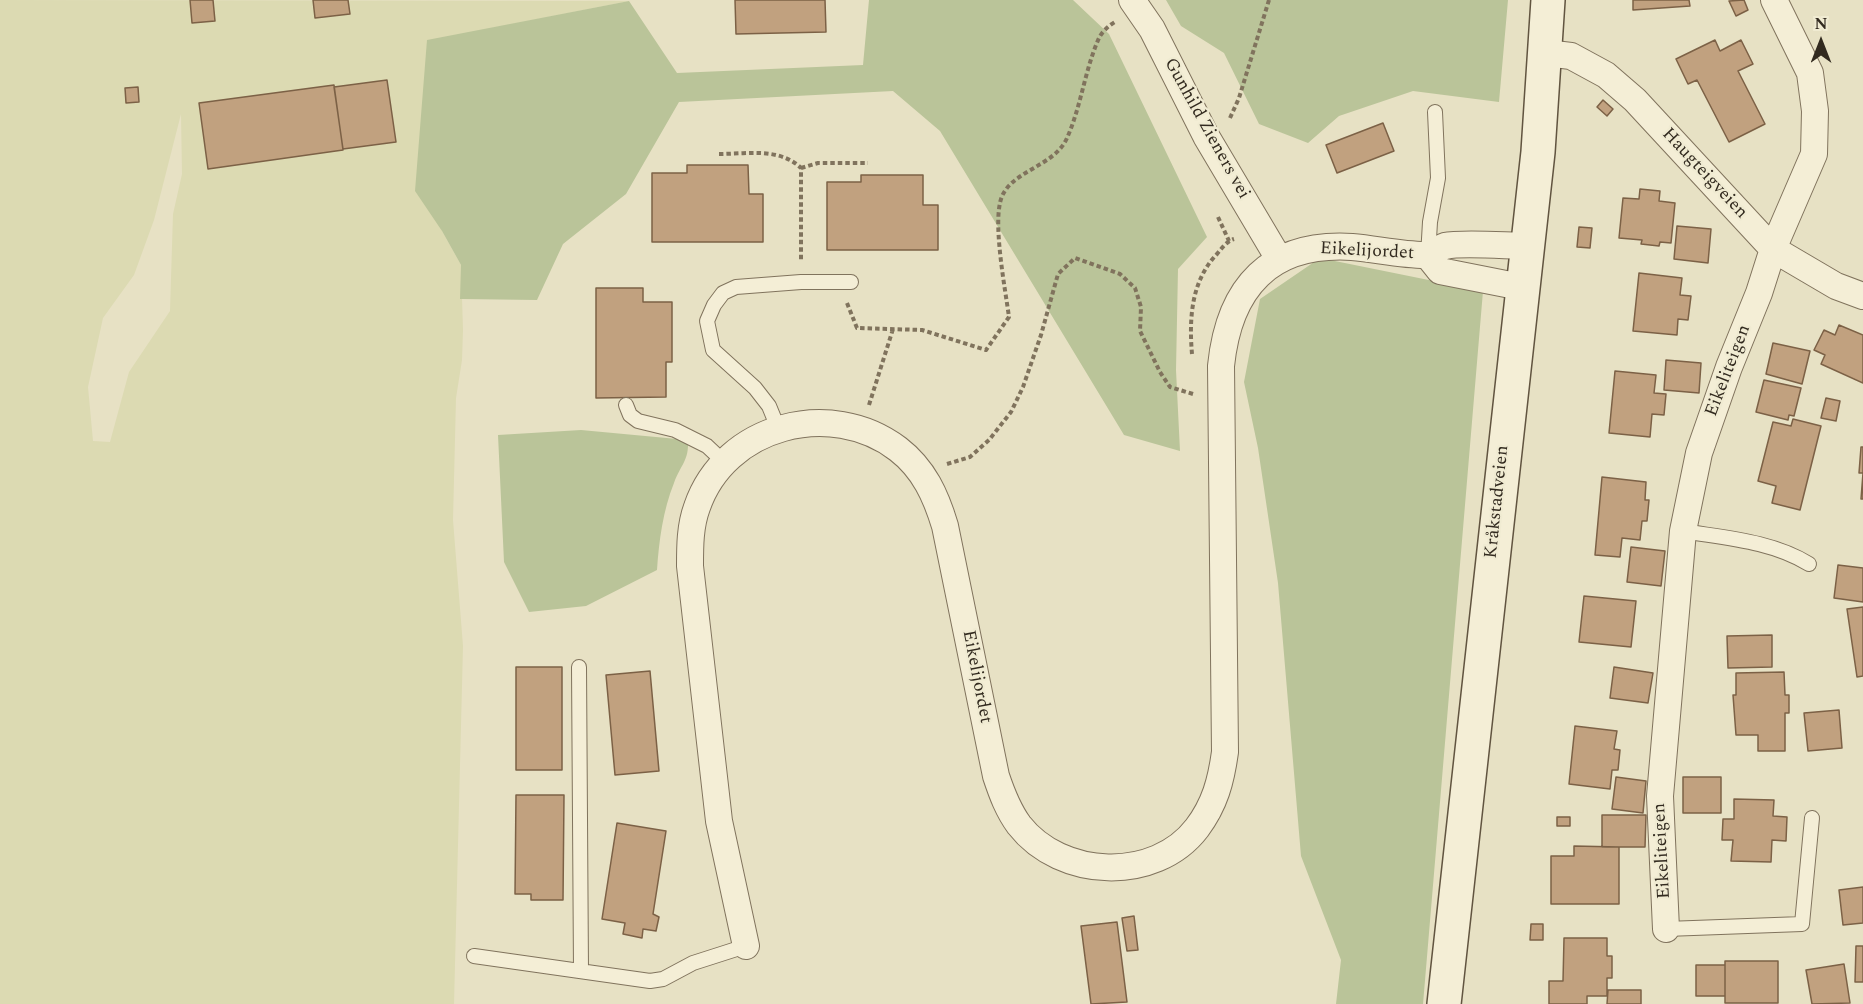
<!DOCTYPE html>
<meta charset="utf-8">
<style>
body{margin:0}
#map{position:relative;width:1863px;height:1004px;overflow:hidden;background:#e7e1c4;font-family:Spectral,serif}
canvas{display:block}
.north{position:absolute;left:1791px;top:12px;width:60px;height:60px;-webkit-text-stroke:4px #f0ebd2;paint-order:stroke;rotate:0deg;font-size:16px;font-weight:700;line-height:24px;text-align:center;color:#322a1f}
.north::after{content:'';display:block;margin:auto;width:21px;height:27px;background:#322a1f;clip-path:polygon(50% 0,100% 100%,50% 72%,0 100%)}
</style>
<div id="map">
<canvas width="1863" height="1004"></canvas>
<div class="north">N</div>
</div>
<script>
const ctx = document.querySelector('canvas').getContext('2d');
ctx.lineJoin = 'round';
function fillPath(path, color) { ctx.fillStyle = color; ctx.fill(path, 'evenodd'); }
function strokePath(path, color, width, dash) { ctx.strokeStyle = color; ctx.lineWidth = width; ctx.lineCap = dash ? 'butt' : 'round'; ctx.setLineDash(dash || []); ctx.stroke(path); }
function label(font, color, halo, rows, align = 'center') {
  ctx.font = font + ' Spectral,serif'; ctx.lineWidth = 4.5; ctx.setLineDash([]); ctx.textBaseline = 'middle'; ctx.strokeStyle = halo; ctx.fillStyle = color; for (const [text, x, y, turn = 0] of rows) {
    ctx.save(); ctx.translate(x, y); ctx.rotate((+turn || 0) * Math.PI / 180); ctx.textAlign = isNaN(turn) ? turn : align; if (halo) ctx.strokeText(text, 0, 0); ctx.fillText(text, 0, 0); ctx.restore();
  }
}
const farmland = new Path2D(`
 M0,0L629,1L427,41L442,231L461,265L463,330L462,360L456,398L453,520L463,646L454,1004H0ZM181,114L182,174L173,214L170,311L129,372L110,442L93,441L88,387L103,318L134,275L154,220Z`);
const green = new Path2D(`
 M869,0H1073L1109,34L1207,237L1178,269L1176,370L1180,451L1124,435L940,131L893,91L679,102L626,194L563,244L537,300L460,299L461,265L442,231L415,191L427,40L629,1L677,73L863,65Z
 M1166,0H1508L1499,102L1413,91L1339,116L1308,143L1259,124L1224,53L1181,26Z
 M1320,258L1483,291L1423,1004H1336L1341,960L1301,856L1278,583L1258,448L1244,382L1260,299Z
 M581,430L688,440C689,461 681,464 674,483C663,510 659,541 657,570L586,606L529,612L504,562L498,435Z`);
const building = new Path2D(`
 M190,0H213L215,21L192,23Z
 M313,0H348L350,14L315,18Z
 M735,0H825L826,32L736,34Z
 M1633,0H1689L1690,6L1633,10Z
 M1744,0L1748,10L1736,16L1729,1Z
 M1715,40L1720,51L1741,40L1753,64L1738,71L1765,124L1729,142L1697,80L1688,84L1676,59Z
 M387,80L396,142L343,149L334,87Z
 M334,85L343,150L208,169L199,103Z
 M138,87L139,102L126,103L125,88Z
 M1603,100L1613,109L1607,116L1597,107Z
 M1383,123L1394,151L1337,173L1326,145Z
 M687,165H748L749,194H763V242H652V173H687Z
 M861,175H923V205H938V250H827V182H861Z
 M1640,189L1660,191L1659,201L1675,203L1671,243L1660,242L1659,246L1641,244L1642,240L1619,238L1623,198L1639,199Z
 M1677,226L1711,229L1708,263L1674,259Z
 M1579,227L1592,228L1590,248L1577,247Z
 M1639,273L1682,278L1680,295L1691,296L1688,320L1678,319L1677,335L1633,331Z
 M596,288H643V302H672V362H666V397L596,398Z
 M1839,325L1863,335V383L1821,364L1825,355L1814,350L1824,330L1835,335Z
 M1773,343L1810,351L1802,384L1766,374Z
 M1666,360L1701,363L1699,393L1664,390Z
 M1615,371L1656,375L1654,393L1666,394L1664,415L1652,414L1650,437L1609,433Z
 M1764,380L1801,388L1794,416L1789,415L1788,420L1756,412Z
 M1826,398L1840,401L1836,421L1821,418Z
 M1793,419L1821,426L1800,510L1772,503L1776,486L1758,481L1773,422L1791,426Z
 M1861,447H1863V499H1861L1863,473H1859Z
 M1602,477L1646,482L1645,500H1649L1647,521H1642L1640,540L1622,538L1620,557L1595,555Z
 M1631,547L1665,551L1661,586L1627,582Z
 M1838,565L1863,568V602L1834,598Z
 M1584,596L1636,601L1631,647L1579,642Z
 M1863,607V676L1857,677L1847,609Z
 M1772,635V667L1728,668L1727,636Z
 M516,667H562V770H516Z
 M1614,667L1653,673L1648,703L1610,698Z
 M650,671L659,771L615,775L606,675Z
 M1784,672L1785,695H1789V713H1785V751H1758V735H1736L1733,695H1736V673Z
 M1839,710L1842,748L1808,751L1804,713Z
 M1575,726L1617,731L1614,749L1620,750L1618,770H1612L1610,789L1569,784Z
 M1616,777L1646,781L1643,813L1612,809Z
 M1683,777H1721V813H1683Z
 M516,795H564L563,900H531V894H515Z
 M1734,799L1774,800L1773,816L1787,817L1786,841L1772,840L1771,862L1731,861L1733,840H1722L1723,819H1734Z
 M1602,815H1646L1645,847H1602Z
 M1557,817H1570V826H1557Z
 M617,823L666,831L653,914L659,917L656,931L643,929L642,938L623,934L625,923L602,919Z
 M1574,846L1619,847V904H1551V856H1574Z
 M1863,887V923L1843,925L1839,890Z
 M1134,916L1138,950L1127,951L1122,918Z
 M1117,922L1127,1002L1091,1004L1081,926Z
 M1531,924H1543V940H1530Z
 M1564,938H1607V956H1612V978H1607V996H1587V1004H1549V981H1563Z
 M1856,946H1863V982H1855Z
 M1725,961H1778V1003H1725Z
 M1844,964L1850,1003L1812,1004L1806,970Z
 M1696,965H1725V996H1696Z
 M1608,990H1641V1004H1607Z`);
const path = new Path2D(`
 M1230,118L1239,98L1269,0
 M719,154C747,154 779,147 801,168V260
 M801,168L818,163H868
 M1218,217L1229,241
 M847,303L857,328L922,330L986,350L1009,317C1005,288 994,230 1000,203C1006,171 1054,168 1067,138C1081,107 1085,69 1099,38C1102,32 1108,26 1115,22
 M1192,354C1189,319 1191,281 1217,254C1222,248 1227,241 1234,239
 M869,405L893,329
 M947,464L970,457L989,440L1011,412L1023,387L1041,335L1058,274L1075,258L1120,274L1135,288L1141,307L1140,331L1160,372L1170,387L1193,394`);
const lane = new Path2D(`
 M1428,256L1430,222L1438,178L1435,112
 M626,405L630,415L638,421L675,430L707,446L725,463
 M778,428L769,406L755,388L713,350L707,321L714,305L723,293L736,287L801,282H851
 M1683,531C1725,538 1772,541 1809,564
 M579,667L581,971
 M1666,929L1802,924L1812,818
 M474,956L650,981L663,979L693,963L746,946`);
const street = new Path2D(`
 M1132,0L1152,29L1206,136L1279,259
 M1546,53L1571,56L1606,75L1635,100L1773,249L1836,286L1863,296
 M1428,256L1440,271L1521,287
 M1666,929L1660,796L1683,531L1699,453L1729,367L1759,293L1773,249L1814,154L1815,111L1810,73L1774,0
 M746,946L719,821L690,566C690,546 690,526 697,507C725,425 831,398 898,449C924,469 936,496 945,526L996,776C1002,794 1008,810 1019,825C1061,879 1155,883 1197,828C1215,804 1221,781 1225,752L1221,366C1229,287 1270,242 1352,247C1376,249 1401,255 1425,255C1433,255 1438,248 1445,246C1462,242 1508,246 1528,246`);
const secondary = new Path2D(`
 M1444,1004L1538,152L1548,0`);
const streetNames = [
 ["Gunhild Zieners vei",1206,129,61],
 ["Haugteigveien",1704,174,47],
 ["Eikelijordet",1367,252,3],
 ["Eikeliteigen",1729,371,-69],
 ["Kråkstadveien",1498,502,-84],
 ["Eikelijordet",976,677,79],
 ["Eikeliteigen",1663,851,-93]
];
fillPath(farmland, '#dcdab2');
fillPath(green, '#bac499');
fillPath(building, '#c1a17f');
strokePath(building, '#7c6146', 1.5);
strokePath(lane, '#80735d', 16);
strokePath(street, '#80735d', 28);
strokePath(secondary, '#615440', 36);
strokePath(path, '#80735d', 4, [4.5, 3]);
strokePath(lane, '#f4eed6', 14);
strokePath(street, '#f4eed6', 26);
strokePath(secondary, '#f4eed6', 33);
label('18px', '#322a1f', '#f0ebd2', streetNames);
</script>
